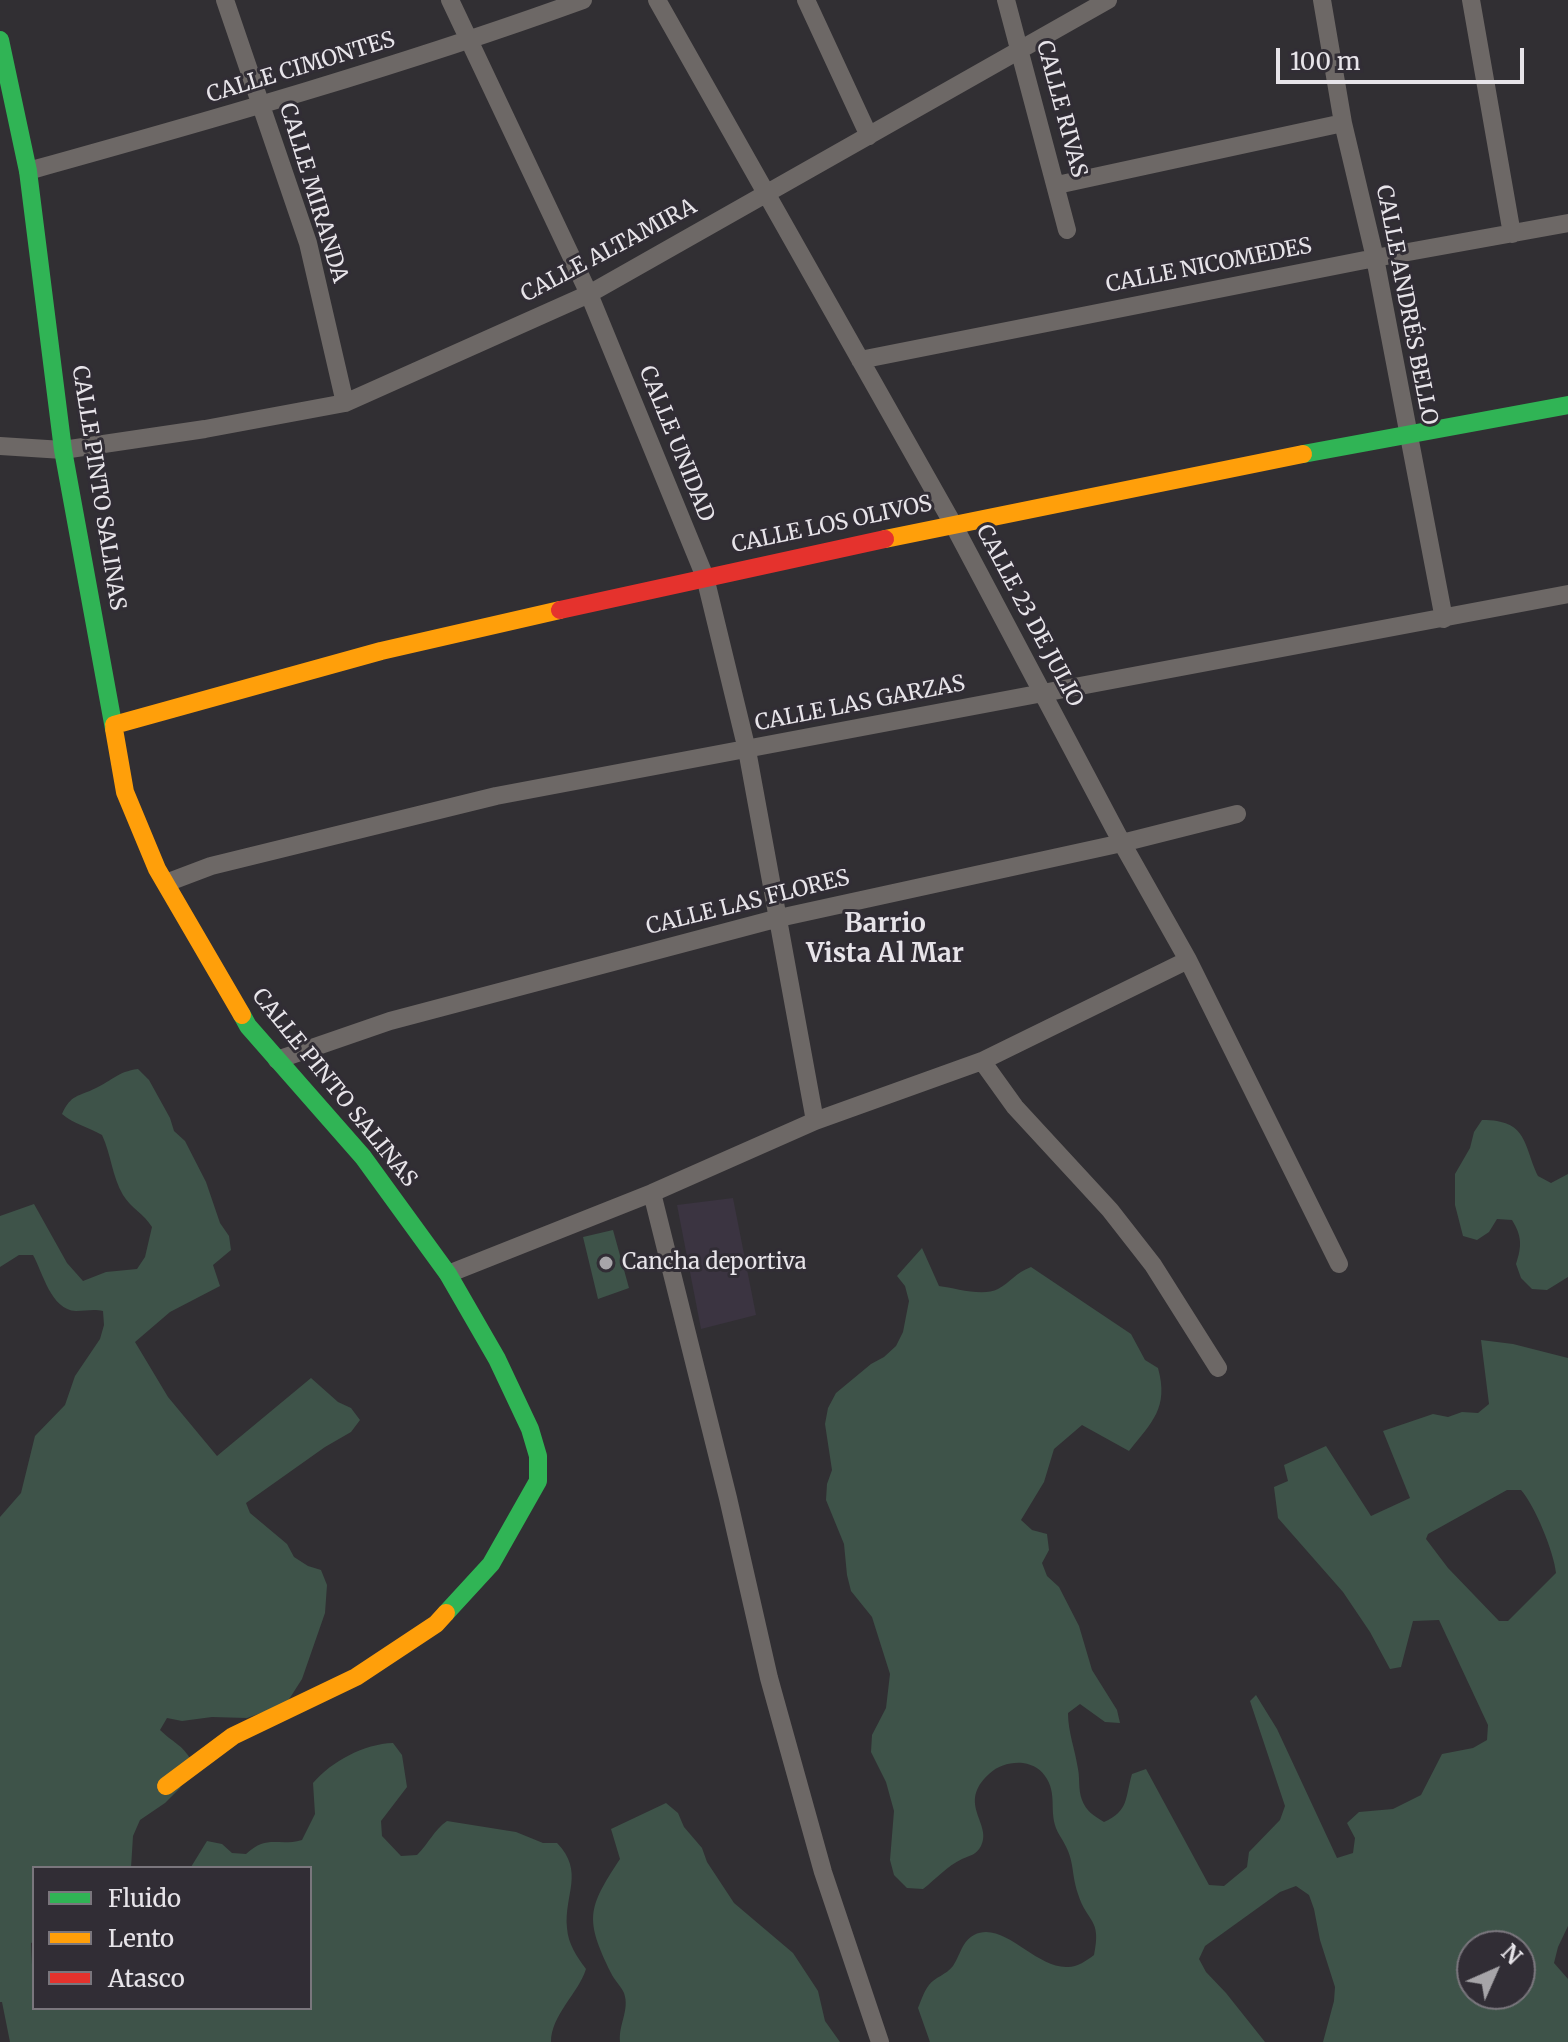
<!DOCTYPE html>
<meta charset="utf-8">
<style>
body{margin:0}
#map{position:relative;width:1568px;height:2042px;overflow:hidden;background:#312f33;font-family:Merriweather,serif}
canvas{display:block}
.legend{position:absolute;left:32px;top:1866px;width:280px;height:144px;box-sizing:border-box;background:#312d35;border:2px solid #7a767d;margin:0;padding:10px 14px;list-style:none;font-size:24px;color:#e7e4e9}
.legend li{display:flex;align-items:center;gap:16px;height:40px}
.legend b{width:40px;border:2px solid #7a767d}
.north{position:absolute;left:1456px;top:1930px;width:80px;height:80px;box-sizing:border-box;background:#312d35;border:2px solid #7a767d;border-radius:50%;rotate:45deg;font-size:22px;font-weight:700;line-height:32px;text-align:center;color:#e7e4e9}
.north::after{content:'';display:block;margin:auto;width:28px;height:36px;background:#a7a5a9;clip-path:polygon(50% 0,100% 100%,50% 72%,0 100%)}
.scale{position:absolute;left:1276px;top:48px;width:248px;height:36px;box-sizing:border-box;border:4px solid #e7e4e9;border-top:0;padding-left:10px;font-size:24px;line-height:28px;white-space:nowrap;color:#e7e4e9;-webkit-text-stroke:6px #312d35;paint-order:stroke}
</style>
<div id="map">
<canvas width="1568" height="2042"></canvas>
<ul class="legend">
<li><b style="height:10px;background:#30b455"></b>Fluido</li>
<li><b style="height:10px;background:#ff9f0a"></b>Lento</li>
<li><b style="height:10px;background:#e5322d"></b>Atasco</li>
</ul>
<div class="north">N</div>
<div class="scale">100 m</div>
</div>
<script>
const ctx = document.querySelector('canvas').getContext('2d');
ctx.lineJoin = 'round';
function fillPath(path, color) { ctx.fillStyle = color; ctx.fill(path, 'evenodd'); }
function strokePath(path, color, width, dash) { ctx.strokeStyle = color; ctx.lineWidth = width; ctx.lineCap = dash ? 'butt' : 'round'; ctx.setLineDash(dash || []); ctx.stroke(path); }
function label(font, color, halo, rows, align = 'center') {
  ctx.font = font + ' Merriweather,serif'; ctx.lineWidth = 6; ctx.setLineDash([]); ctx.textBaseline = 'middle'; ctx.strokeStyle = halo; ctx.fillStyle = color; for (const [text, x, y, turn = 0] of rows) {
    ctx.save(); ctx.translate(x, y); ctx.rotate((+turn || 0) * Math.PI / 180); ctx.textAlign = isNaN(turn) ? turn : align; if (halo) ctx.strokeText(text, 0, 0); ctx.fillText(text, 0, 0); ctx.restore();
  }
}
const built = new Path2D(`
 M733,1198L756,1315L701,1329L677,1205Z`);
const green = new Path2D(`
 M138,1069L149,1080L170,1118L174,1131L185,1141L206,1182L220,1223L229,1236L231,1250L213,1265L220,1286L170,1312L135,1342L168,1397L217,1456L311,1378L338,1402L351,1408L360,1420L351,1432L325,1447L246,1503L250,1513L287,1544L294,1557L308,1566L321,1570L327,1585L325,1613L302,1679L286,1704L247,1718L212,1717L182,1721L167,1718L160,1730C172,1742 183,1745 191,1760L180,1788L165,1803L140,1820L133,1836L131,1868H34V1942L31,1943L34,2008H310V1868L191,1867L207,1841L222,1844L232,1853L246,1854C268,1834 277,1847 302,1840L315,1814L313,1783C332,1761 364,1744 393,1743L402,1755L407,1787L381,1821L382,1836L401,1856L417,1855C429,1843 434,1830 447,1821L516,1832L543,1843H557C585,1872 564,1894 567,1928C568,1944 577,1957 586,1969C578,1994 551,2015 551,2042H10L2,2002H0V1517L21,1493L35,1436L65,1405L75,1376L100,1339L104,1325L103,1311C93,1309 86,1311 76,1311C51,1310 43,1273 33,1255H19L0,1267V1216L34,1204L67,1263L83,1281L106,1272L137,1269L145,1257L152,1227C144,1214 131,1208 123,1195C112,1176 111,1154 102,1135C88,1127 74,1124 62,1114C71,1094 78,1097 96,1088C113,1080 117,1072 138,1069Z
 M1482,1120C1528,1120 1523,1144 1538,1176L1551,1183L1568,1174V1277L1547,1290L1532,1289L1521,1278L1516,1264C1522,1246 1522,1236 1512,1220L1497,1219L1489,1232L1477,1240L1463,1236L1455,1205V1174L1470,1148L1474,1132Z
 M613,1230L629,1288L598,1299L583,1237Z
 M922,1248L939,1286C955,1288 983,1297 998,1289C1011,1282 1015,1273 1031,1267L1131,1334L1145,1360L1158,1368C1169,1408 1152,1422 1129,1451L1082,1425L1054,1449L1044,1482L1021,1520L1032,1530L1047,1534L1049,1550L1042,1563L1047,1576L1059,1587L1079,1626L1092,1670L1117,1710L1120,1723L1105,1722L1080,1704L1068,1713C1068,1732 1075,1749 1078,1769C1080,1779 1078,1789 1082,1800C1086,1811 1094,1816 1104,1822C1129,1811 1125,1798 1132,1774L1146,1769L1209,1885L1224,1886L1247,1867L1249,1852L1280,1820L1285,1806L1250,1701L1256,1695L1277,1729L1337,1858L1353,1853L1355,1838L1347,1823L1359,1812L1393,1809L1421,1795L1442,1754L1473,1748L1487,1740L1488,1725L1439,1620L1413,1621L1401,1667L1390,1669L1370,1632L1343,1592L1278,1518L1274,1487L1288,1481L1284,1465L1326,1446L1371,1516L1410,1498L1383,1431L1433,1414L1448,1417L1462,1412L1478,1413L1489,1404L1481,1340L1513,1344L1568,1358V1926L1558,1947L1554,1963L1568,1979V2042H1323L1334,2001L1335,1987L1320,1940L1314,1909L1309,1895L1296,1886L1280,1892L1205,1946L1199,1959L1206,1972L1226,1993L1265,2042H930L918,2008C921,2001 924,1991 929,1985C935,1977 946,1975 953,1966C960,1956 962,1941 974,1935C1003,1920 1034,1967 1066,1967C1076,1968 1086,1961 1094,1955C1102,1918 1087,1923 1078,1894C1070,1869 1076,1861 1060,1836C1047,1815 1058,1798 1047,1779C1041,1769 1034,1765 1023,1763C1010,1762 999,1765 989,1774C956,1804 993,1824 981,1846C976,1855 971,1855 962,1859C947,1866 936,1879 923,1889L907,1888L894,1875L890,1860L894,1811L886,1782L871,1752L872,1735L886,1708L890,1674L872,1617L851,1591L847,1575L844,1544L826,1500L827,1484L832,1470L825,1424L828,1408L836,1393L871,1364L884,1357L896,1346L903,1332L909,1301L905,1286L897,1276ZM1507,1490H1521C1535,1506 1554,1552 1556,1573L1508,1621H1499L1448,1568L1426,1539L1428,1534ZM1472,1946H1520V1994H1472Z
 M666,1803L678,1813L684,1827L702,1848L707,1862L734,1903L793,1953L818,1991L825,2021L840,2042H620C618,2025 630,2010 624,1993C621,1986 614,1980 611,1973C585,1919 587,1909 620,1859L611,1829Z`);
const street = new Path2D(`
 M225,0L308,243L345,403
 M450,0L589,294L705,577L747,750L815,1121
 M657,0L953,524L1122,843L1188,960L1339,1264
 M806,0L869,136
 M1006,0L1067,230
 M1322,0L1343,123L1375,258L1444,619
 M1471,0L1512,234
 M28,171C215,119 401,66 583,0
 M1057,185L1343,123
 M860,360L1375,258L1568,223
 M0,446L63,450L205,429L345,403L589,294L1108,0
 M166,883L211,866L496,796L1568,594
 M277,1060L390,1021L779,918L1122,843L1237,814
 M982,1061L1015,1107L1110,1210L1153,1265L1218,1368
 M652,1193L728,1498L769,1678L823,1872L880,2042
 M448,1274L652,1193L815,1121L982,1061L1188,960`);
const fast = new Path2D(`
 M0,40L28,171L63,450L114,729
 M1303,454L1568,405
 M242,1015L248,1026L363,1157L448,1274L497,1359L530,1429L538,1456V1481L491,1564L446,1613`);
const slow = new Path2D(`
 M885,539L1303,454
 M114,725L381,651L560,610
 M114,729L125,792L157,869L242,1015
 M166,1786L233,1736L356,1677L436,1624L446,1613`);
const jam = new Path2D(`
 M560,610L885,539`);
const markers = [
 [606,1263,8,"#a7a5a9"]
];
const streetNames = [
 ["CALLE CIMONTES",301,68,-17],
 ["CALLE RIVAS",1061,109,75],
 ["CALLE MIRANDA",313,193,73],
 ["CALLE ALTAMIRA",609,251,-28],
 ["CALLE NICOMEDES",1209,266,-11],
 ["CALLE ANDRÉS BELLO",1406,305,79],
 ["CALLE UNIDAD",676,444,68],
 ["CALLE PINTO SALINAS",98,488,81],
 ["CALLE LOS OLIVOS",832,525,-12],
 ["CALLE 23 DE JULIO",1029,616,62],
 ["CALLE LAS GARZAS",860,704,-11],
 ["CALLE LAS FLORES",748,903,-14],
 ["CALLE PINTO SALINAS",334,1088,51]
];
const poiNames = [
 ["Cancha deportiva",622,1263]
];
const quarterNames = [
 ["Barrio",885,925],
 ["Vista Al Mar",885,955]
];
fillPath(built, '#3b3441');
fillPath(green, '#3e5349');
strokePath(street, '#6d6866', 18);
strokePath(fast, '#30b455', 18);
strokePath(slow, '#ff9f0a', 18);
strokePath(jam, '#e5322d', 18);
for (const [x, y, r, color] of markers) { const dot = new Path2D(); dot.arc(x, y, r, 0, 2 * Math.PI); ctx.fillStyle = color; ctx.fill(dot); strokePath(dot, '#312d35', 3); }
label('22px', '#e7e4e9', '#312d35', streetNames);
label('22px', '#e7e4e9', '#312d35', poiNames, 'left');
label('bold 26px', '#e7e4e9', '#312d35', quarterNames);
</script>
